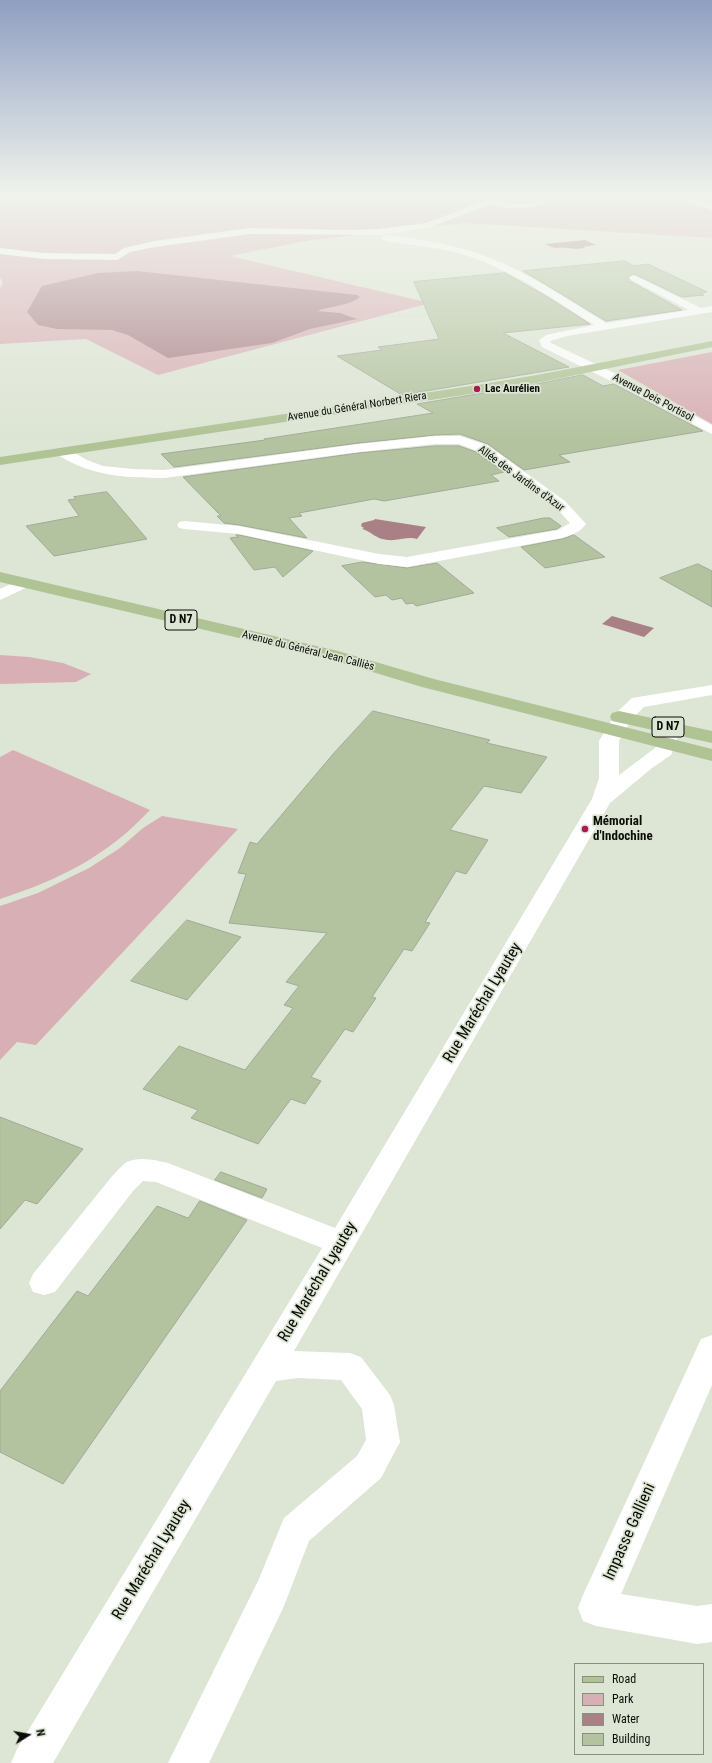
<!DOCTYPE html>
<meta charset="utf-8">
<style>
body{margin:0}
#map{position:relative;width:712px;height:1763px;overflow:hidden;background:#dde5d4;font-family:"Roboto Condensed",sans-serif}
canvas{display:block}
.legend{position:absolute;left:574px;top:1663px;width:130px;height:92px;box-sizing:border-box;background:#dde5d4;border:1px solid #898f82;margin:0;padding:5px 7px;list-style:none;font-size:12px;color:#0a0d07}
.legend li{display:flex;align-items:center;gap:8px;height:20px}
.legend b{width:20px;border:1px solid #898f82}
.north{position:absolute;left:8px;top:1715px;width:40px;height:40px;-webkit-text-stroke:3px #dde5d4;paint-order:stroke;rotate:79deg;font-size:11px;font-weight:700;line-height:16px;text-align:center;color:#0a0d07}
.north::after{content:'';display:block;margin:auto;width:14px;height:18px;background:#0a0d07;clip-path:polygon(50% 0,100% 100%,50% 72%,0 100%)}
</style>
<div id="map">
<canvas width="712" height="1763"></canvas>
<ul class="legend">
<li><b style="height:5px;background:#b0c395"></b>Road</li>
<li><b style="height:11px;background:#d8afb5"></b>Park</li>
<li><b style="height:11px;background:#aa8087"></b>Water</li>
<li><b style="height:11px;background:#b3c39f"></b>Building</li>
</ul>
<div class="north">N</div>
</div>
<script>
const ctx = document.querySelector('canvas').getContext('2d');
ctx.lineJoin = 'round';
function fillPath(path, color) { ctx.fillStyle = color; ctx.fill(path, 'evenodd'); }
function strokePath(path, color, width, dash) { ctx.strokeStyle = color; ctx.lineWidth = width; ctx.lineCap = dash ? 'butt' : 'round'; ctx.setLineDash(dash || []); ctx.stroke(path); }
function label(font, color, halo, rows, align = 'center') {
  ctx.font = font + ' "Roboto Condensed",sans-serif'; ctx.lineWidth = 3.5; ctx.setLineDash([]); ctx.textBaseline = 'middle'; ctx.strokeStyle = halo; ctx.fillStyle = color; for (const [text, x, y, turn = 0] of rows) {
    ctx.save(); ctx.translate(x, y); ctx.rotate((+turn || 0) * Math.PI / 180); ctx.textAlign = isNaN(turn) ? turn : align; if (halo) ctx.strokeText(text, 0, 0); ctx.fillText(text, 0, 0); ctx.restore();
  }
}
const green = new Path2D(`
 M0,194H712V238L464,223L311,240L230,256L430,303L158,375L86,339L0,344V288L3,283L0,277Z
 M712,352V424L618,370Z
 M0,655L29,657L63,663L91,674L76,682L0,684Z
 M13,750L150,810C107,856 59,880 0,899V757Z
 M162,816L238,829L36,1045L17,1042L0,1060V906L38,893L89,868L120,848L143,828Z`);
const water = new Path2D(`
 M585,240L596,245L583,247L586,248C578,249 574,249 567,248C555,247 556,250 545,244Z
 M137,271L357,295L360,297C349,306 330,306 317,311L340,313L357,319L310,329L272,343L168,358L128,335L112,330L57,329L38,325L27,312L42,286L98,273Z
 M375,519L426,527L417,539C409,536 398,541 388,540C375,539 371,531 362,529L364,528L361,526L362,523L374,520Z
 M612,616L654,628L644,637L602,624Z`);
const building = new Path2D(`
 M625,261L634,266L648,264L707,292L700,293L704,295L682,297L634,274L628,277L630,281L682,310L606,321L523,271Z
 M505,273L546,296L590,324L503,333L569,367L402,395L337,356L382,350L378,347L439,339L414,282Z
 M583,375L603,386L614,384L703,431L559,455L570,462L524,470L488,444L460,434L435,435L359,443L174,467L161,454L265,440L264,439L433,413L417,404L537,384Z
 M435,446H459L476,452L504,472L491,475L499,481L384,501L374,499L299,513L302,516L289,518L307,538L239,525L224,523L217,516H221L183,477L359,453Z
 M107,492L147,539L54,556L26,526L79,516L68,500L76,499L74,497Z
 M544,518H550L561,526L557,529L509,537L497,528Z
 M236,535H239L313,551L283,577L275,567L254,570L230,538L238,537Z
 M574,535L605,557L545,568L521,547L562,539Z
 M363,562L407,568L437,563L474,593L416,606L413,603L406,604L402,598L392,600L386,595L375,597L342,566Z
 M698,564L712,571V607L660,578Z
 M373,711L490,740L487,743L547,757L521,793L484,786L450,830L488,840L466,874L456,871L425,922L430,923L412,951L404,949L372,997L376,998L353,1032L345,1029L311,1077L321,1081L305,1104L291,1099L258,1144L191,1118L198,1110L143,1089L179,1046L245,1070L293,1008L284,1005L299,986L286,982L327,933L229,923L246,874L238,873L250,842L257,844L334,753Z
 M187,920L241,937L187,1000L131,981Z
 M0,1117L83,1149L37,1204L25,1200L0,1229Z
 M221,1172L267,1189L262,1198L215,1180Z
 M200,1201L247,1220L63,1484L0,1452V1391L77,1291L88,1296L157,1206L188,1218Z`);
const minor = new Path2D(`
 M488,194H507L506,196L493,199C505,205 525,206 537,200L519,196L518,194L538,195L547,200L541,205L524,208H507L491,204L431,227L378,235L250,234L155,247L130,252L117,260L44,259L0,254V248L44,253L115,254L124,248L155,241L250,228L349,230L378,229L426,223L485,201Z
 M669,194H680L712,205V210Z
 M386,235C420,239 453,244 485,256C528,272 567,299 606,323L689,310L631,280L629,278L631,276L634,275L701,308L712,306V312L567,336L550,341L551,343L623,377L712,425V434L615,383L542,347L539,340L546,335L594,325C552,298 510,269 462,254C436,246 409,246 383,240L382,238Z
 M435,436H460L487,445L565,501L586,524C582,531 570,536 562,538L407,567L379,564L239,534L184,529L179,528L177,525L179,522L184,521L239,526L379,554L407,557L558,530L570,523L555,507L477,451L459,444H435L359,452L164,478C126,478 91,476 58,455L56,452L58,449H68L87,460L103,466L133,469L164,470L359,444Z
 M24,578L30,580L32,583L30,586L0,600V589Z
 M712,685V695L644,707L631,720L619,741V775L655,748L665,724L672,722L679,724L681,728L671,755L652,768L610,803L294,1351L350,1353L361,1357L390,1395L394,1405L400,1442L381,1478L309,1541L284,1606L209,1763H168L258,1581L284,1518L357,1456L366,1440L362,1409L341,1380L298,1378L276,1381L53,1763H11L17,1749L322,1248L156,1182L143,1181L133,1191L55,1292L44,1295L33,1292L29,1283L33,1274L113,1175C117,1171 122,1165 127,1162C139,1156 156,1160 168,1163L335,1228L592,799L599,778V741L616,713L632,698Z
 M712,1335V1385L621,1594L697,1606L712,1604V1642L697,1644L596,1626L583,1621L578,1608L583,1595L701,1339Z`);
const major = new Path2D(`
 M712,341V347L537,383L477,393L0,465V457L477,385L537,375Z
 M0,572L338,651L434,679L712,749V761L422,687L333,660L0,582Z
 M619,711L712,731V743L612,721L610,717L612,713Z`);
const markers = [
 [477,389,4,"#ac1b4e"],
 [585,829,4,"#ac1b4e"]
];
const farPoinames = [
 ["Lac Aurélien",485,389]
];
const farStreetnames = [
 ["Avenue Deis Portisol",653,398,28],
 ["Avenue du Général Norbert Riera",357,407,-9],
 ["Allée des Jardins d'Azur",521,479,36],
 ["Avenue du Général Jean Calliès",308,651,14]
];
const shields = [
 [181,620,32],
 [668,727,32]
];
const shieldNames = [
 ["D N7",181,620],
 ["D N7",668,727]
];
const poiNames = [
 ["Mémorial",593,822],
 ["d'Indochine",593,837]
];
const nearStreetnames = [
 ["Rue Maréchal Lyautey",483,1003,-59],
 ["Rue Maréchal Lyautey",318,1282,-59],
 ["Impasse Gallieni",630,1532,-66],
 ["Rue Maréchal Lyautey",152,1560,-59]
];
fillPath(green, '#d8afb5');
fillPath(water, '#aa8087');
fillPath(building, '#b3c39f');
strokePath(building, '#a1a998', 1);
fillPath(minor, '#fff');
fillPath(major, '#b0c395');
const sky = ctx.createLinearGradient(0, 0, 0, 441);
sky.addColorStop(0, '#8f9fc1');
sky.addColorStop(0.44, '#f0f3ec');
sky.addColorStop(1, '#f0f3ec00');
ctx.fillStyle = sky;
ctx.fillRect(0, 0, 712, 441);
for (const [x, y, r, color] of markers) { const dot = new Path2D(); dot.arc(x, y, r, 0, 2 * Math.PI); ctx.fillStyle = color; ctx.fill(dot); strokePath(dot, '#dde5d4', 1.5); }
label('bold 11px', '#0a0d07', '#dde5d4', farPoinames, 'left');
label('11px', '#0a0d07', '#dde5d4', farStreetnames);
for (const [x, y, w] of shields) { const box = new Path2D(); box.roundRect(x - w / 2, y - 10, w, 20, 3); ctx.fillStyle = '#dde5d4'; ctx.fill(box); strokePath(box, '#0a0d07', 1); }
label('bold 12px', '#0a0d07', null, shieldNames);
label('bold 13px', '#0a0d07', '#dde5d4', poiNames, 'left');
label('16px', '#0a0d07', '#dde5d4', nearStreetnames);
</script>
